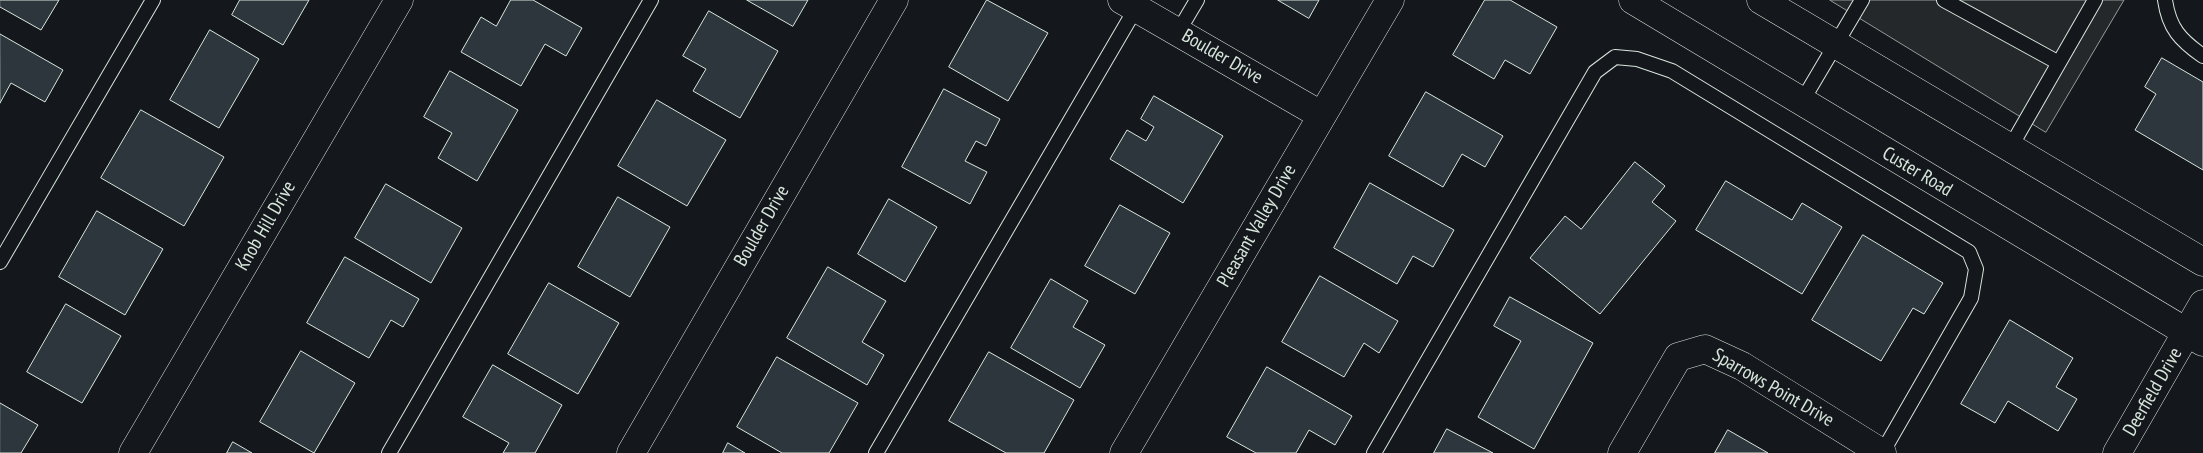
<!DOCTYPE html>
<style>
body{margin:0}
canvas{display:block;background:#14181c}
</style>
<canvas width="2203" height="453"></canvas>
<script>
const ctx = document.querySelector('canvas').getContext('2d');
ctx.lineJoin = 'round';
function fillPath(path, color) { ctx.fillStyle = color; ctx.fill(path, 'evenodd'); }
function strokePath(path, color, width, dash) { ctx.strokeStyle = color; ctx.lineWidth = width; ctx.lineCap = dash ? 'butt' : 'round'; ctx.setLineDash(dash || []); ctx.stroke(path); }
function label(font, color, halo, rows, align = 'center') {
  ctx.font = font + ' "PT Sans Narrow",sans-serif'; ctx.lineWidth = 4; ctx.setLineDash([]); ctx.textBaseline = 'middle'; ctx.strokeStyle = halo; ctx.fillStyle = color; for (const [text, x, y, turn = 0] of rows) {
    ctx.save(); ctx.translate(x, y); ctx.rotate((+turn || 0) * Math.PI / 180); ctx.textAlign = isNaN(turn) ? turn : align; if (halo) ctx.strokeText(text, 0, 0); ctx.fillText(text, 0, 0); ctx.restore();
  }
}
const parking = new Path2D(`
 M1830,0H2124L2046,132Z`);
const building = new Path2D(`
 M0,0H59L41,30L0,7Z
 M240,0H309L283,45L232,15Z
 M511,0H533L582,28L566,56L545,44L521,86L461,52L481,17L496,26Z
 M747,0H808L793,26Z
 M987,0L1048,33L1008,101L949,67Z
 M1278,0H1319L1309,18Z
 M1485,0H1510L1557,27L1530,74L1505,60L1494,79L1453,55Z
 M709,11L778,51L740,118L693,91L706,69L683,56Z
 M210,30L259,59L219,128L170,100Z
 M0,34L63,70L45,102L11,83L0,103Z
 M2162,58L2203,82V170L2135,130L2156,94L2145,87Z
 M450,71L518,110L477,181L438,158L452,133L424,117Z
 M944,89L1000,119L986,146L976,141L965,161L987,172L970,204L902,167Z
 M1426,92L1503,136L1485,167L1462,154L1443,187L1389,156Z
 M1154,96L1223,136L1183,203L1110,159L1127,130L1146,141L1154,127L1141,119Z
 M657,100L726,140L687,206L618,166Z
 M141,110L224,157L184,226L101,178Z
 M1635,162L1665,186L1652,202L1676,221L1600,314L1530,258L1565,216L1581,229Z
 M1726,181L1792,220L1802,203L1842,227L1802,294L1696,230Z
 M1370,183L1454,230L1433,267L1413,256L1397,284L1334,248Z
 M386,184L462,228L431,283L355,238Z
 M618,197L670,227L630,297L578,267Z
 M889,199L937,227L905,282L858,254Z
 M1120,205L1170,233L1135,294L1085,266Z
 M97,211L163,249L125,315L59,277Z
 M1863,235L1943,283L1924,314L1913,308L1881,361L1812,320Z
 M345,257L419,299L403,327L391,320L369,358L307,323Z
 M828,267L886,301L862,342L884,355L867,385L787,338Z
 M1320,276L1398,321L1379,353L1364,343L1344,377L1282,342Z
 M1051,279L1088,301L1073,327L1105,345L1080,388L1011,348Z
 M549,283L619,323L578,394L508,354Z
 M1510,297L1593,343L1534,449L1478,417L1521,341L1494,326Z
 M66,304L121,336L82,403L27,372Z
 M2010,320L2073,358L2056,387L2077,399L2058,431L2008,401L1995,423L1961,404Z
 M301,351L355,383L314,453L260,422Z
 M989,352L1074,400L1044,453H1006L949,421Z
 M777,357L858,403L829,453H782L737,427Z
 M493,365L562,405L535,453H503L509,443L463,417Z
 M1267,367L1352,416L1335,445L1309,430L1296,453H1256L1227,437Z
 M0,403L38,425L21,453H0Z
 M1447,429L1493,453H1434Z
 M1728,430L1768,453H1715Z
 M233,442L252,453H227Z
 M728,443L745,453H723Z`);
const lane = new Path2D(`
 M1944,0L2059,63
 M2165,0C2169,28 2180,40 2203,56
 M1178,32L1197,0
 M1801,103L1862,0
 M2010,148L2095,0
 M0,262L153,0
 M389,453L651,0
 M876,453L1136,8
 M1374,453L1595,72L1615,57L1637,59L1672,71L1969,252L1976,269L1971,298L1882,453`);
const street = new Path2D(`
 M1122,0L1321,115
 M133,453L399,0
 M631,453L894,0
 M1124,453L1390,0
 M1622,453L1678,357L1705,349L1742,366L1882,453
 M2117,453L2203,304`);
const primary = new Path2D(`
 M1633,0L2203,342
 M1761,0L2203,262`);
const streetNames = [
 ["Boulder Drive",1222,57,30],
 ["Custer Road",1917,172,31],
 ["Knob Hill Drive",266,226,-60],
 ["Boulder Drive",762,226,-60],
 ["Pleasant Valley Drive",1257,226,-60],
 ["Sparrows Point Drive",1773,388,30],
 ["Deerfield Drive",2153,392,-60]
];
fillPath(parking, '#24282b');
strokePath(parking, '#939e99', 1);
fillPath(building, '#2c363c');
strokePath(building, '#d8e6dc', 1);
strokePath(lane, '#d8e6dc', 16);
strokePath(street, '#d8e6dc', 29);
strokePath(primary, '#d8e6dc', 29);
strokePath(lane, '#14181c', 14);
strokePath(street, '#14181c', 28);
strokePath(primary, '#14181c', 28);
label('19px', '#d8e6dc', '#14181c', streetNames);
</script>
